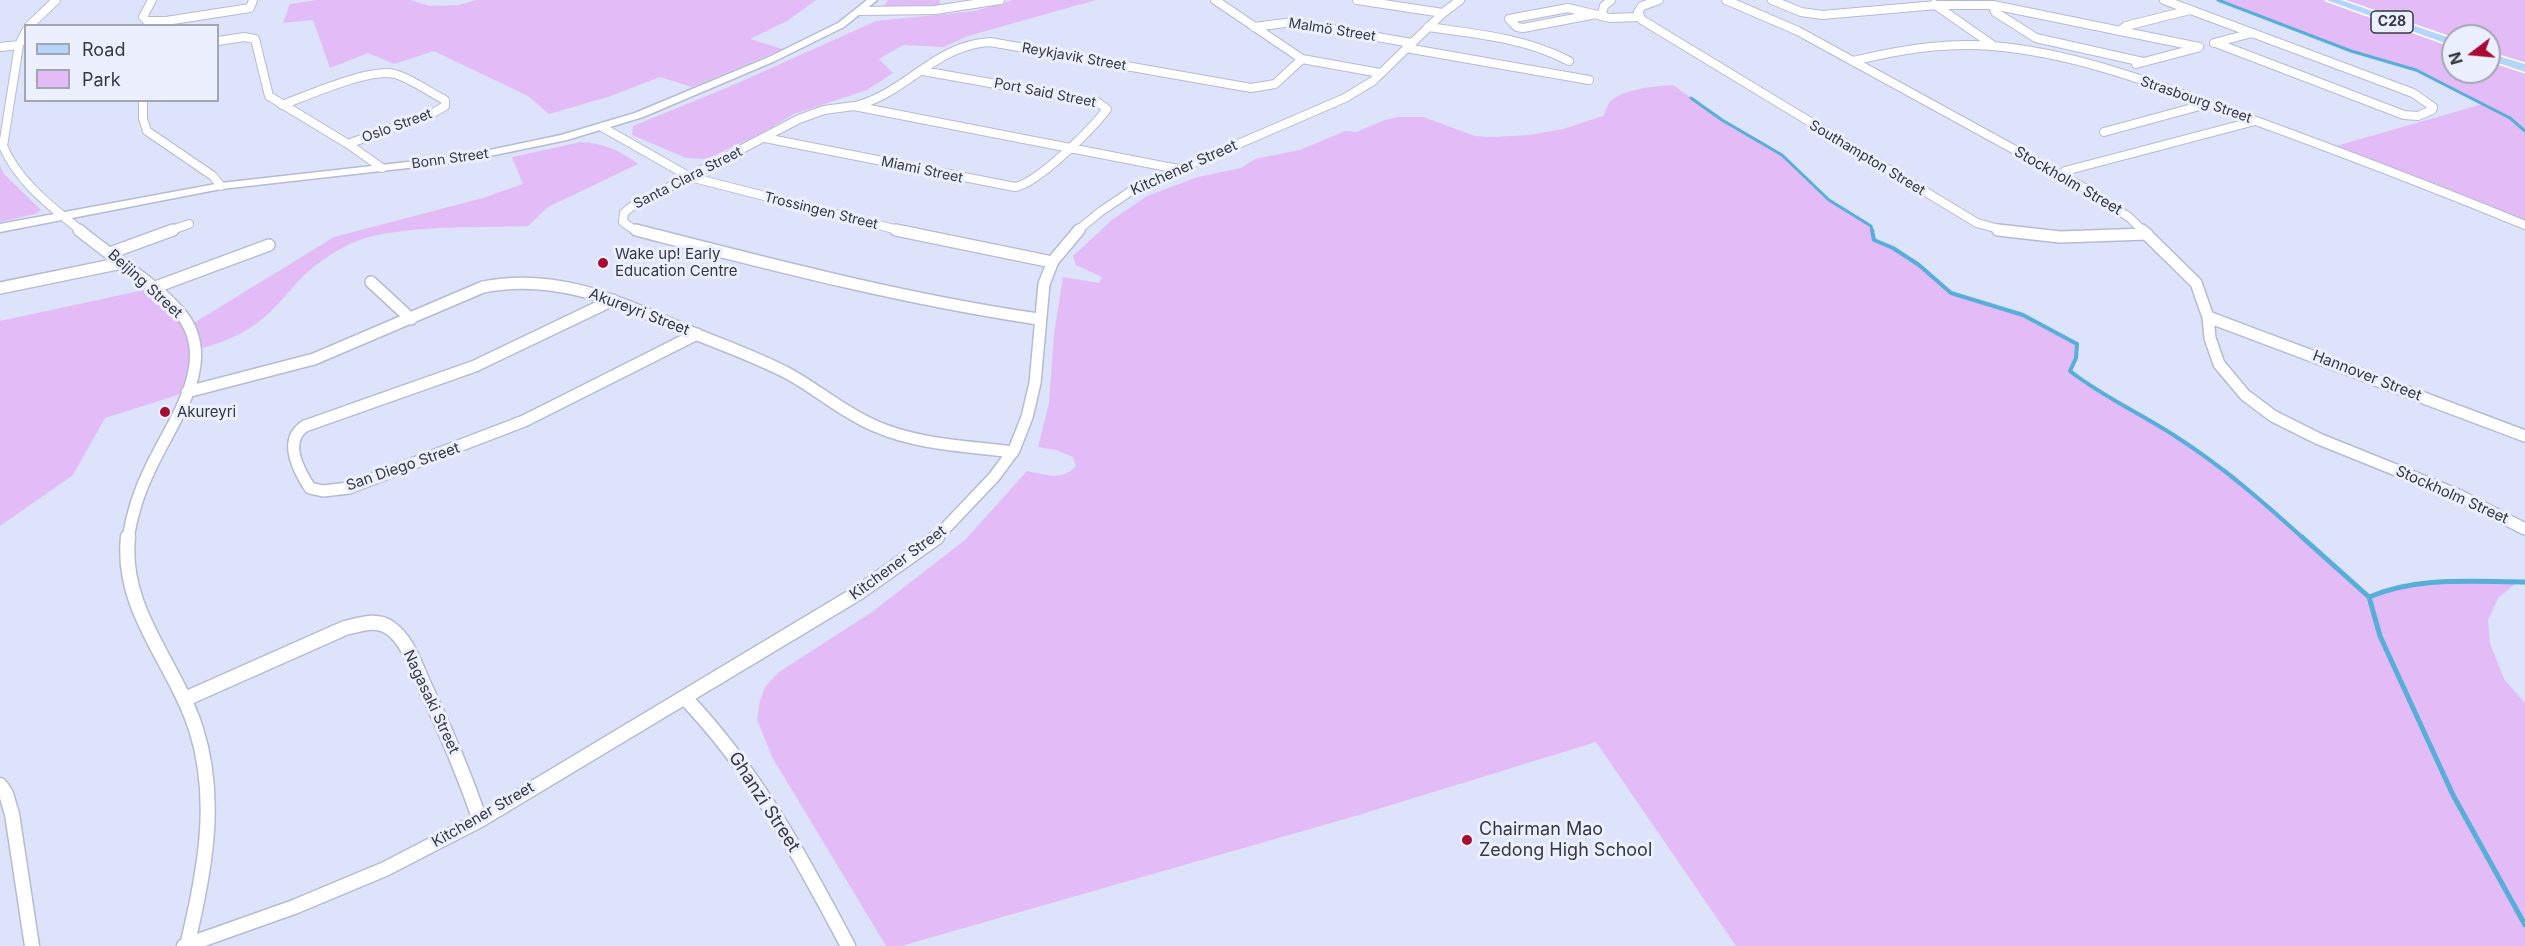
<!DOCTYPE html>
<meta charset="utf-8">
<style>
body{margin:0}
#map{position:relative;width:2525px;height:946px;overflow:hidden;background:#dce3fa;font-family:Inter,sans-serif}
canvas{display:block}
.legend{position:absolute;left:24px;top:24px;width:195px;height:78px;box-sizing:border-box;background:#ecf0fe;border:2px solid #a3a6b2;margin:0;padding:8px 10px;list-style:none;font-size:18px;color:#353841}
.legend li{display:flex;align-items:center;gap:12px;height:30px}
.legend b{width:30px;border:2px solid #a3a6b2}
.north{position:absolute;left:2441px;top:24px;width:60px;height:60px;box-sizing:border-box;background:#ecf0fe;border:2px solid #a3a6b2;border-radius:50%;rotate:254deg;font-size:16px;font-weight:700;line-height:24px;text-align:center;color:#353841}
.north::after{content:'';display:block;margin:auto;width:21px;height:27px;background:#a60b34;clip-path:polygon(50% 0,100% 100%,50% 72%,0 100%)}
</style>
<div id="map">
<canvas width="2525" height="946"></canvas>
<ul class="legend">
<li><b style="height:8px;background:#b5d6fb"></b>Road</li>
<li><b style="height:16px;background:#e3bcf7"></b>Park</li>
</ul>
<div class="north">N</div>
</div>
<script>
const ctx = document.querySelector('canvas').getContext('2d');
ctx.lineJoin = 'round';
function fillPath(path, color) { ctx.fillStyle = color; ctx.fill(path, 'evenodd'); }
function strokePath(path, color, width, dash) { ctx.strokeStyle = color; ctx.lineWidth = width; ctx.lineCap = dash ? 'butt' : 'round'; ctx.setLineDash(dash || []); ctx.stroke(path); }
function label(font, color, halo, rows, align = 'center') {
  ctx.font = font + ' Inter,sans-serif'; ctx.lineWidth = 6; ctx.setLineDash([]); ctx.textBaseline = 'middle'; ctx.strokeStyle = halo; ctx.fillStyle = color; for (const [text, x, y, turn = 0] of rows) {
    ctx.save(); ctx.translate(x, y); ctx.rotate((+turn || 0) * Math.PI / 180); ctx.textAlign = isNaN(turn) ? turn : align; if (halo) ctx.strokeText(text, 0, 0); ctx.fillText(text, 0, 0); ctx.restore();
  }
}
const green = new Path2D(`
 M317,0H410L430,6L459,5L477,0H816L787,21L750,39L783,49L692,87L660,77L608,97L549,114L528,96L434,51L394,64L368,53L330,68L313,20L283,23L290,4Z
 M888,0H940V5L883,7Z
 M1013,0H1096L968,36L944,47L903,45L879,59L893,73L867,90L794,114L762,133L707,159L686,158L632,135L633,126L731,86L876,21L975,11Z
 M2218,0H2525V225L2329,148L2483,104L2416,70L2351,51ZM2453,36H2489V72H2453Z
 M1673,85L1722,120L1782,155L1829,200L1871,226L1874,240L1893,248L1919,265L1951,293L2023,315L2077,344L2076,358L2071,371L2093,389L2173,435L2233,474L2369,596L2393,587L2427,582L2520,580L2498,598L2488,620L2490,643L2504,679L2525,703V946H1736L1596,742L1352,817L901,946H886L772,757L757,719L760,701L765,687L779,672L872,612L965,540L1027,471C1045,474 1062,482 1076,466L1073,457L1056,450L1038,447L1049,403L1054,334L1063,277L1099,283L1102,277L1076,265L1073,256L1112,220L1147,196L1198,177L1241,168L1255,159L1300,150L1345,131L1356,132L1385,120L1399,117H1423L1475,136L1491,137L1529,135L1563,129L1603,116C1605,112 1607,107 1609,103C1620,89 1656,86 1673,85Z
 M581,142C604,143 620,151 638,164L548,207L528,226C477,228 423,225 373,236C353,240 332,253 316,265C300,277 289,293 275,307C251,332 228,341 196,350L187,392L105,418L73,475L0,526V321L153,288L189,326L334,237L483,198L523,184L512,157Z
 M0,166L4,174L41,210L35,214L0,222Z`);
const streamFar2 = new Path2D(`
 M2218,0L2351,51L2416,70L2510,118L2525,131
 M1691,98L1722,120L1782,155L1829,200L1871,226L1872,231`);
const streamFar1 = new Path2D(`
 M1872,230L1874,240L1893,248L1919,265L1951,293L2023,315L2077,344L2076,358L2070,371C2103,397 2140,413 2175,436C2222,466 2262,501 2303,538`);
const stream = new Path2D(`
 M2302,537L2369,597
 M2525,582C2472,582 2419,576 2369,597L2380,636L2453,795L2525,925`);
const minorFar2 = new Path2D(`
 M152,0L143,17L147,21H166L250,8L253,0
 M1215,0L1302,59L1380,73
 M1357,0L1443,13
 M1659,0L1642,6L1638,12L1642,20L1977,223L2006,231
 M1726,0L1798,31L2090,191L2130,218L2143,231
 M1772,0L1801,12L1822,15L1937,5H1993L2199,47
 M2164,0L2413,93L2433,107L2432,110L2418,116L2404,115L2216,43
 M1934,4L1994,46
 M1993,5L1995,12L2036,38L2143,62
 M860,11L935,10L1000,0
 M1591,15L1523,28L1517,27L1509,19L1568,8L1610,18L1639,17
 M1601,16L1604,6L1611,0
 M29,26L56,0
 M1254,27L1293,22L1411,43
 M1428,27C1477,34 1525,38 1569,61
 M26,31L19,45L3,146C18,182 52,207 81,231
 M2119,31L2126,26L2190,10
 M218,41L244,37L255,39L269,96L348,144L382,168
 M2214,43L2252,33
 M0,47L19,45
 M1406,48L1589,80
 M1853,61C1899,50 1945,42 1992,46C2077,53 2158,85 2237,114C2333,149 2430,186 2525,225
 M2136,64L2197,48
 M143,100V119L147,131L213,176L221,186
 M282,105C307,96 371,67 395,74C412,79 429,92 445,100V106L433,113L348,144
 M859,105C909,90 936,45 990,42L1251,88L1275,84L1302,59
 M602,127L690,177L902,231
 M2104,132L2207,104
 M765,138L1015,187C1038,183 1092,129 1107,109L1097,102L923,71
 M2065,171L2255,121
 M169,231L189,224
 M642,231L633,229L623,222L624,213L631,207L799,119L824,110L854,106L1178,169
 M1077,231L1100,212L1134,189L1345,98L1373,81L1443,13L1460,0`);
const minorFar1 = new Path2D(`
 M79,230C110,256 155,283 181,314C220,362 171,423 150,469C139,491 132,514 128,538
 M636,230C769,264 902,299 1038,319
 M896,230L1052,262
 M1998,230L2060,237L2147,234
 M2142,230L2196,283L2208,317L2210,338L2219,364L2245,395L2273,416L2319,439L2458,495L2525,529
 M110,253L173,230
 M371,282L411,319
 M0,288L122,263
 M153,288L269,245
 M613,300L475,366L305,426C282,441 299,471 310,488L323,491L349,488L524,421L697,334
 M2208,317L2525,436
 M187,392L314,359L483,287C559,272 620,303 688,331C722,345 757,357 789,374C818,390 844,413 875,426C918,445 967,446 1013,452
 M936,538L994,477L1014,450L1027,417L1035,383L1044,284L1053,261L1079,230`);
const minor = new Path2D(`
 M128,537C120,610 175,663 196,729C219,801 204,875 187,946
 M685,698C755,771 801,857 848,946
 M185,699L345,628C360,625 376,618 390,628C408,640 416,668 425,687C446,731 464,774 480,820
 M0,785L6,794L12,814L32,946
 M184,946L294,907L385,869L480,820L858,593L937,537`);
const tertiary = new Path2D(`
 M867,0H877L844,27L775,61L643,117L567,140L461,162L221,189L0,232V224L221,183L461,156L561,135L635,113L769,57L838,23Z`);
const primary = new Path2D(`
 M2326,0H2341L2453,39V46Z
 M2489,53L2525,64V72L2489,60Z`);
const markers = [
 [603,263,6,"#a60b34"],
 [165,412,6,"#a60b34"],
 [1467,840,6,"#a60b34"]
];
const shields = [
 [2392,22,42]
];
const shieldNames = [
 ["C28",2392,22]
];
const farStreetnames = [
 ["Malmö Street",1332,30,9],
 ["Reykjavik Street",1074,57,10],
 ["Port Said Street",1045,93,11],
 ["Strasbourg Street",2196,100,19],
 ["Oslo Street",397,126,-20],
 ["Southampton Street",1867,158,31],
 ["Bonn Street",450,159,-8],
 ["Miami Street",922,170,12],
 ["Santa Clara Street",688,178,-27],
 ["Trossingen Street",821,211,14]
];
const streetNames = [
 ["Kitchener Street",1184,168,-24],
 ["Stockholm Street",2068,181,30],
 ["Beijing Street",145,284,42],
 ["Akureyri Street",639,312,21],
 ["Hannover Street",2367,376,21],
 ["San Diego Street",403,467,-19],
 ["Stockholm Street",2452,495,24],
 ["Kitchener Street",898,563,-36],
 ["Nagasaki Street",431,702,65],
 ["Kitchener Street",483,815,-30]
];
const poiNames = [
 ["Wake up! Early",615,254],
 ["Education Centre",615,271],
 ["Akureyri",177,412]
];
const nearStreetnames = [
 ["Ghanzi Street",764,802,57]
];
const nearPoinames = [
 ["Chairman Mao",1479,830],
 ["Zedong High School",1479,851]
];
fillPath(green, '#e3bcf7');
strokePath(streamFar2, '#57aed8', 3);
strokePath(streamFar1, '#57aed8', 4);
strokePath(stream, '#57aed8', 5);
strokePath(minorFar2, '#b5bbd2', 10);
strokePath(minorFar1, '#b5bbd2', 14);
strokePath(minor, '#b5bbd2', 17);
strokePath(tertiary, '#b5bbd2', 3);
strokePath(primary, '#fff', 3);
strokePath(minorFar2, '#fff', 8);
strokePath(minorFar1, '#fff', 11);
strokePath(minor, '#fff', 14);
fillPath(tertiary, '#fff');
fillPath(primary, '#b5d6fb');
for (const [x, y, r, color] of markers) { const dot = new Path2D(); dot.arc(x, y, r, 0, 2 * Math.PI); ctx.fillStyle = color; ctx.fill(dot); strokePath(dot, '#ecf0fe', 2); }
for (const [x, y, w] of shields) { const box = new Path2D(); box.roundRect(x - w / 2, y - 11, w, 22, 4.5); ctx.fillStyle = '#ecf0fe'; ctx.fill(box); strokePath(box, '#353841', 1.5); }
label('bold 14px', '#353841', null, shieldNames);
label('14px', '#353841', '#ecf0fe', farStreetnames);
label('15px', '#353841', '#ecf0fe', streetNames);
label('15px', '#353841', '#ecf0fe', poiNames, 'left');
label('18px', '#353841', '#ecf0fe', nearStreetnames);
label('18px', '#353841', '#ecf0fe', nearPoinames, 'left');
</script>
